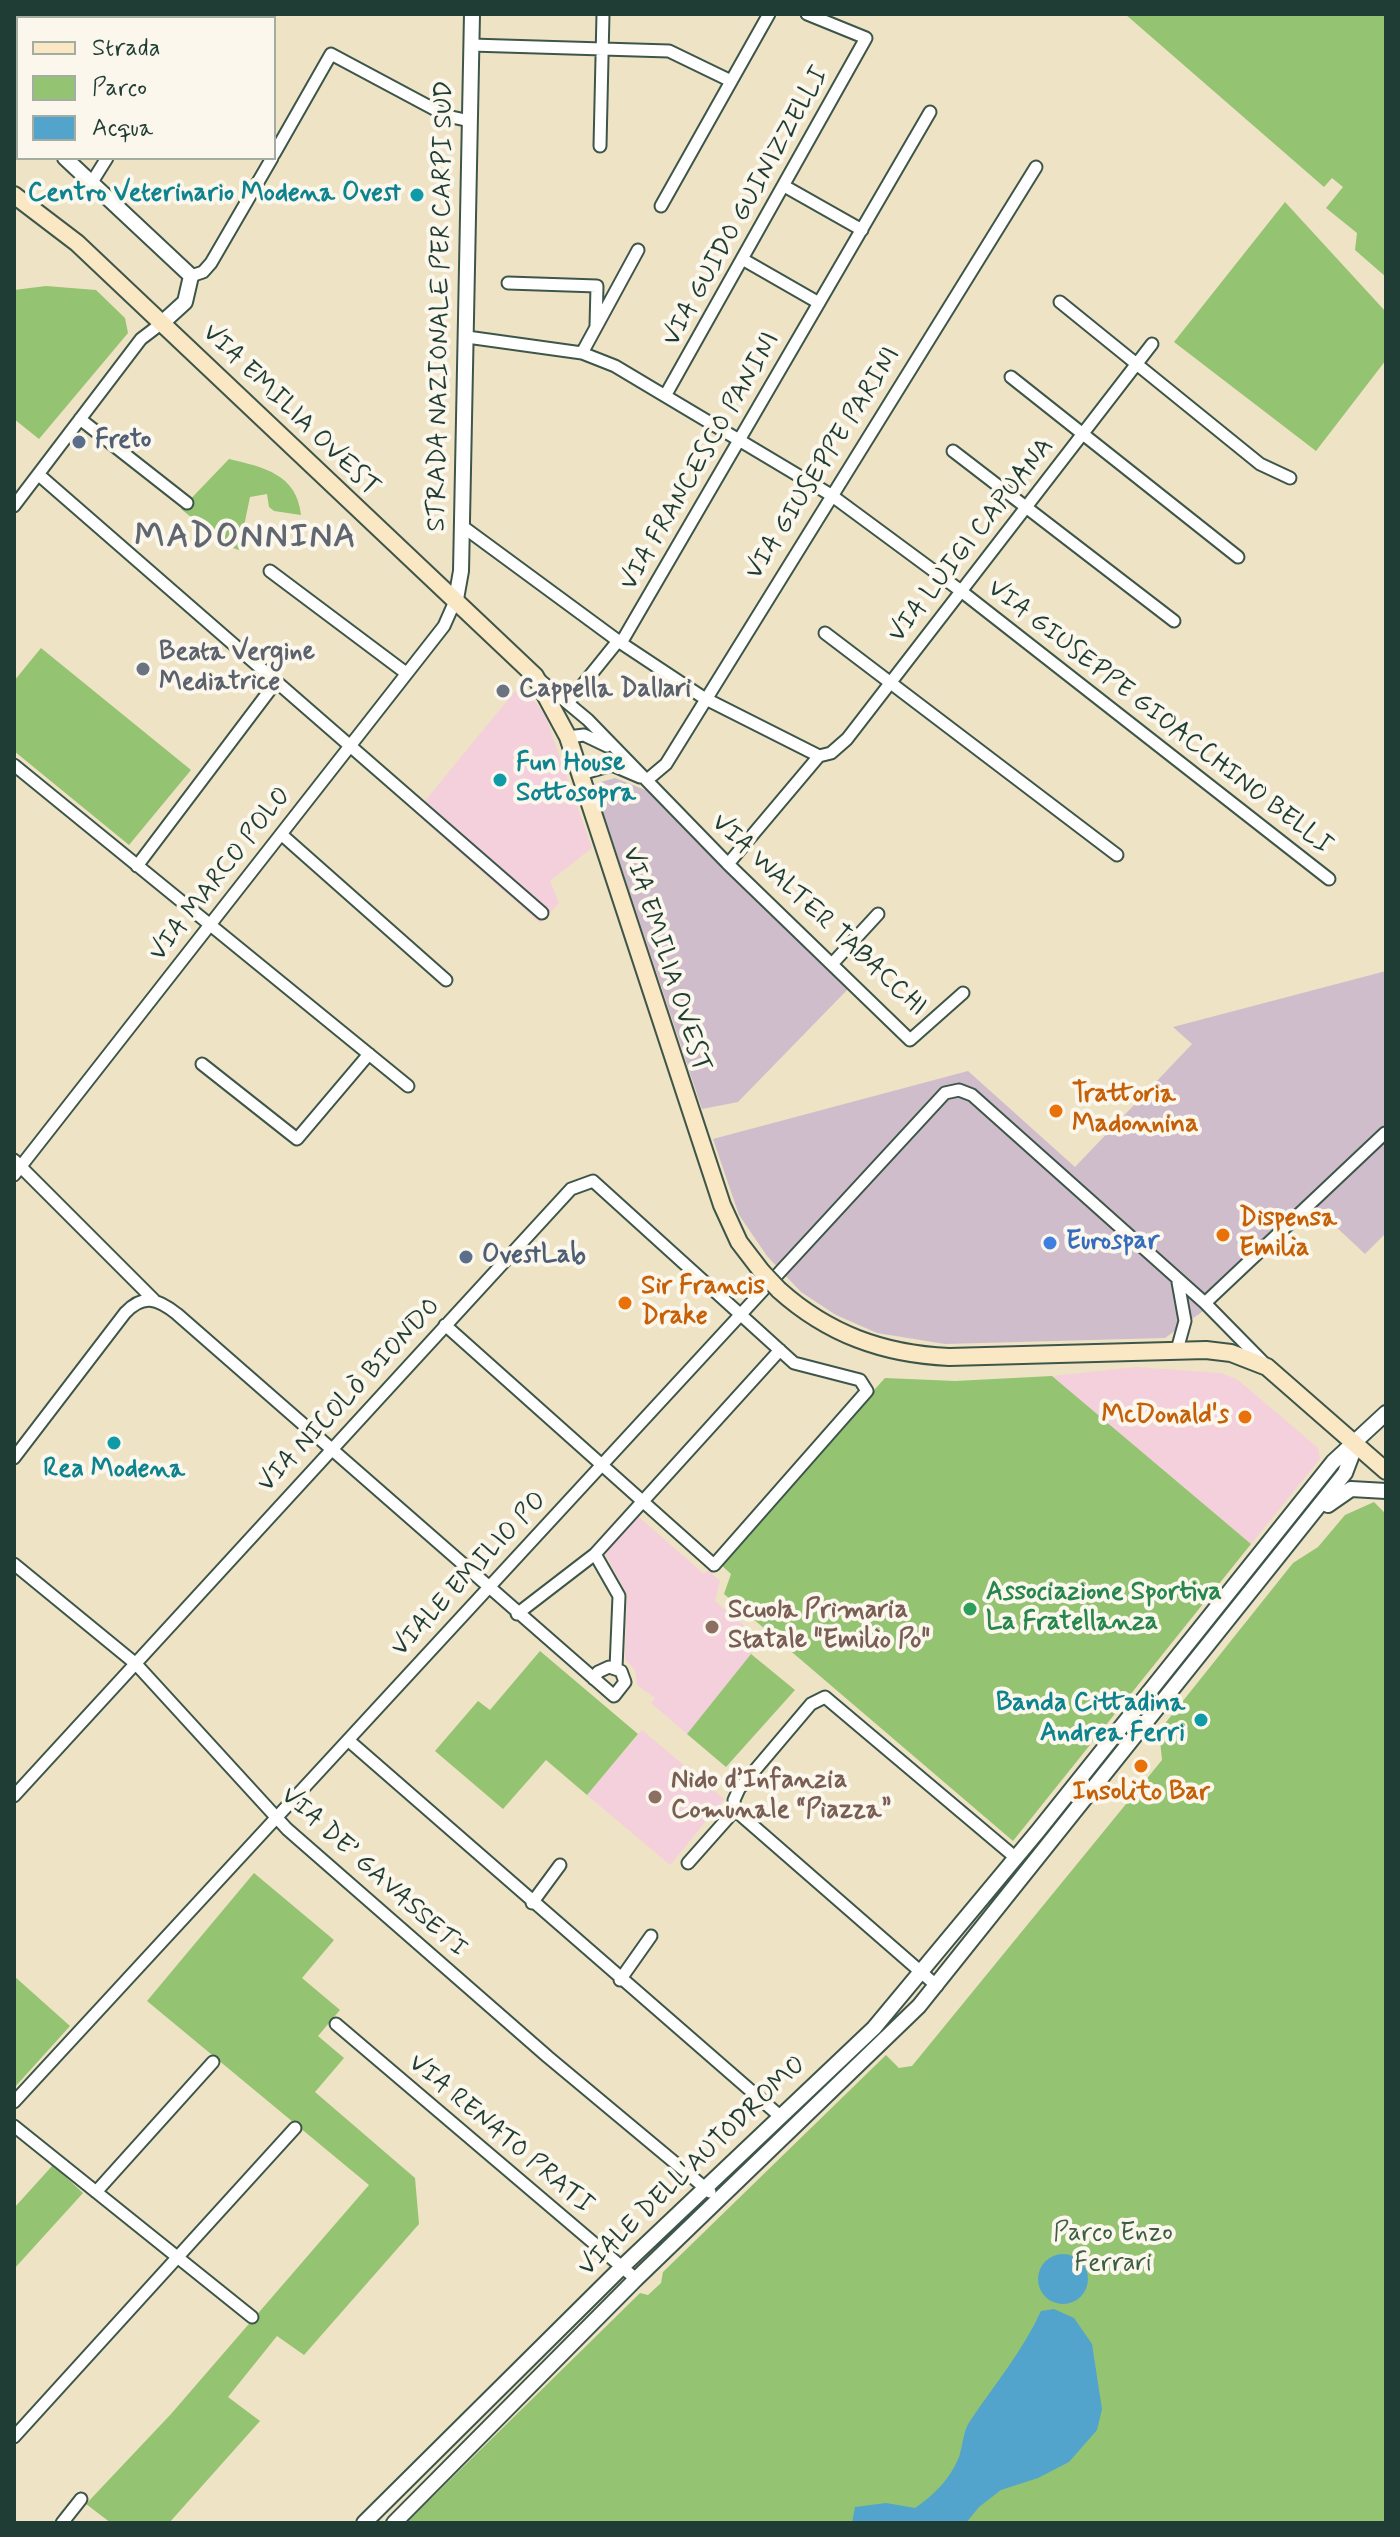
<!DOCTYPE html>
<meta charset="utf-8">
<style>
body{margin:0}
#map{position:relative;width:1400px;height:2537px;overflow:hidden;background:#eee3c5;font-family:Mynerve,sans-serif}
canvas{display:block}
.frame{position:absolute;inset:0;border:16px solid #1f3d34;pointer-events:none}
.legend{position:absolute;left:16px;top:16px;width:260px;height:144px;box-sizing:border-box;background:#fbf7ec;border:2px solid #a3ada2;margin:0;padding:10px 14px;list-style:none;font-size:24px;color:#1f3d34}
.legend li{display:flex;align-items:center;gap:16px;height:40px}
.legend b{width:40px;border:2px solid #a3ada2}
</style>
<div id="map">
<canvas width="1400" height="2537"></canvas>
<div class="frame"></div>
<ul class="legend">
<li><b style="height:10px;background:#fae7c3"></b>Strada</li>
<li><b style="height:22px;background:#94c372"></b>Parco</li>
<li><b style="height:22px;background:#53a4cd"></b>Acqua</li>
</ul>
</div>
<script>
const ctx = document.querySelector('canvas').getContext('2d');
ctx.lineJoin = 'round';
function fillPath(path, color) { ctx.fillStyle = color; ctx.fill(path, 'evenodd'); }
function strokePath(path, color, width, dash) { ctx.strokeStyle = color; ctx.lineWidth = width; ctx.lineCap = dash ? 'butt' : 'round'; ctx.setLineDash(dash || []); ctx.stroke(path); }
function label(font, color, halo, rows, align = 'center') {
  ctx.font = font + ' Mynerve,sans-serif'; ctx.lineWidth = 8; ctx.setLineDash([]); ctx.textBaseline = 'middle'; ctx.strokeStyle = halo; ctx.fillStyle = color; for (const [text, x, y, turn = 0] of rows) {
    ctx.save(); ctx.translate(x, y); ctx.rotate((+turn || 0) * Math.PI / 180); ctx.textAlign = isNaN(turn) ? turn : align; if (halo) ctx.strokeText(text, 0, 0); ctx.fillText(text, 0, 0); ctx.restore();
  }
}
const built = new Path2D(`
 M521,684L545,715L592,848L550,881L559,903L540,923L415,813Z
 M1136,1367L1221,1373L1238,1380L1318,1448L1320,1459L1251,1544L1052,1376Z
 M639,1517L704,1574L708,1570L720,1581L715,1601L762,1641L687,1734L651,1703L655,1698L637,1685L635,1670L625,1659L627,1595L604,1552L622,1528L626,1530Z
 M642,1730L724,1799L670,1865L587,1795Z`);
const industrial = new Path2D(`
 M615,778L648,791L850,987L738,1102L702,1109L597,794V783Z
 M1386,971V1233L1365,1254L1317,1209L1216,1302L1165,1338L945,1344L877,1333L836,1315L801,1292L767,1256L739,1215L713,1139L968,1071L1075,1167L1192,1044L1173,1027Z`);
const green = new Path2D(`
 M1125,14H1386V277L1355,250L1357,233L1326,208L1343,187L1332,178L1324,187Z
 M1285,202L1386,312V360L1316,451L1174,342Z
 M46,286L96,290L125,318L128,333L39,439L14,419V290Z
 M229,459C263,467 297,474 301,515L274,511L269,507L267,494L250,497L239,550L227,546L181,509Z
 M41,648L191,770L129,845L14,751V681Z
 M1052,1376L1251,1544L1013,1841L724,1594L731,1574L718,1562L885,1378L955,1381Z
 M1374,1502L1386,1514V2523H406L640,2293L648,2295L661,2283L663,2272L886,2055L899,2068L912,2066L1162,1760L1159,1731L1293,1563L1318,1547L1345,1515Z
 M540,1651L638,1734L587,1795L546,1760L503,1809L435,1751L478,1701L490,1710Z
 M751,1654L795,1690L726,1767L687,1734Z
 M254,1873L334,1940L302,1978L340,2010L318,2036L344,2058L315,2092L415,2178L419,2224L304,2355L277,2336L228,2397L260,2421L169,2523H111L86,2504L171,2414L369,2185L147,2001Z
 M14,1976L70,2026L14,2088Z
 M53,2165L83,2193L14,2269V2208Z`);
const water = new Path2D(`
 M1038 2279a25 25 0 1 1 50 0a25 25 0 1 1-50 0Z
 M1054,2309L1074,2318L1092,2344L1102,2409L1097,2430L1069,2462L1038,2478L1001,2490L979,2507L966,2523H852L855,2507L886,2503L915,2508C934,2495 950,2479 959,2457C963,2445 963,2431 970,2421C995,2384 1022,2352 1041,2311Z`);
const minor = new Path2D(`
 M51,14L54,18
 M77,18L79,14
 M194,18L196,14
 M471,45L669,51L731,81
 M600,146L603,14
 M274,154L331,54L447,116L470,121
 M92,182L107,158
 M786,187L862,230
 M661,206L769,14
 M744,260L819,303
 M191,276L203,272L211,263L272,158
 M508,283L597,286L596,326
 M1060,302L1260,464L1290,478
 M467,337L582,353L615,366L831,495L961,591L1329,879
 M582,353L638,250
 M1011,377L1238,557
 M665,396L866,38L807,14
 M80,419L187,503
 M953,451L1174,621
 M39,475L542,913
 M14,506L141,339L162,323
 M462,526L621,643L704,698L819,756L728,864
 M270,571L406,673
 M825,633L1117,855
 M621,643L930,112
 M540,680L588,720L728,864L910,1040L963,993
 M568,703L618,641
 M568,737L584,735L607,746
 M819,756L831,753L847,739L1152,344
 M14,765L408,1086
 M581,774L612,765L640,777
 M647,780L666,764L1036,167
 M281,834L446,980
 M137,866L276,682
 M832,964L878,914
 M202,1064L297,1139L369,1054
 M14,1160L154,1300
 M14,1175L444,626L456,599
 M1205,1303L1385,1133
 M1177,1350L1185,1321L1178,1282
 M14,1458L125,1313C143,1294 157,1298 177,1314L614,1696L625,1682L621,1671L609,1667L598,1672L594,1679
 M595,1554L619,1596L616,1668
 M14,1564L136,1664L287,1829L548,2057L710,2192
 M517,1614L595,1554L780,1350
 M348,1740L781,2117
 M14,1796C201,1594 385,1390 571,1189L593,1181L794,1363L860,1380L867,1391L714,1565L445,1325
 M735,1810L734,1800L739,1789L811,1704L825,1697L1016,1858
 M688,1863L735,1810L937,1986
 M532,1903L560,1865
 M620,1980L651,1936
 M336,2024L636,2279
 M14,2102L945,1093L959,1090L972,1095L1205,1303L1264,1363
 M14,2126L252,2317
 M96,2192L213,2062
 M14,2437L295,2128
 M62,2523L81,2499`);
const tertiary = new Path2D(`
 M14,113L18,116
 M65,158L191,276L185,302L162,323
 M456,599L461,571L472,14
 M1328,1505L1351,1489L1386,1491
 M364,2523L622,2267L874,2028L1038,1831L1333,1462L1386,1413
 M394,2523L636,2279L919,2006L1345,1473L1356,1444`);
const secondary = new Path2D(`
 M14,195L77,243L535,676L568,737L722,1205L739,1242L762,1272
 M779,1290C828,1334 883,1354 949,1357L1206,1350L1231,1353L1267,1367L1386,1471`);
const secondaryBridge = new Path2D(`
 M762,1272L779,1290`);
const markers = [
 [417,195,8,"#0f9aa8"],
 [79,442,8,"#5c6f8a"],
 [143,669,8,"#6b7280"],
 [503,691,8,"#6b7280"],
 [500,780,8,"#0f9aa8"],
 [1056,1111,8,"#e8710a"],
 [1223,1235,8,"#e8710a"],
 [1050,1243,8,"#3f7fe0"],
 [466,1257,8,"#5c6f8a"],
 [625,1303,8,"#e8710a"],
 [1245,1417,8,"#e8710a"],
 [114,1443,8,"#0f9aa8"],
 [970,1609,8,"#2e9e5b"],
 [712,1627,8,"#8d6e63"],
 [1201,1720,8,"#0f9aa8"],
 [1141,1766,8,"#e8710a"],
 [655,1797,8,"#8d6e63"]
];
const cultureNames = [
 ["Centro Veterinario Modena Ovest",401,195],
 ["Fun House",516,765,"left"],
 ["Sottosopra",516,795,"left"],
 ["Rea Modena",114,1471,"center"],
 ["Banda Cittadina",1185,1705],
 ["Andrea Ferri",1185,1735]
];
const streetNames = [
 ["VIA GUIDO GUINIZZELLI",747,207,-61],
 ["STRADA NAZIONALE PER CARPI SUD",442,306,-89],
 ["VIA EMILIA OVEST",290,411,44],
 ["VIA FRANCESCO PANINI",701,462,-60],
 ["VIA GIUSEPPE PARINI",824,464,-58],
 ["VIA LUIGI CAPUANA",972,541,-52],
 ["VIA GIUSEPPE GIOACCHINO BELLI",1159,718,38],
 ["VIA MARCO POLO",221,875,-52],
 ["VIA WALTER TABACCHI",818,916,43],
 ["VIA EMILIA OVEST",665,960,72],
 ["VIA NICOLÒ BIONDO",350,1396,-47],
 ["VIALE EMILIO PO",470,1575,-47],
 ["VIA DE’ GAVASSETI",373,1873,42],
 ["VIA RENATO PRATI",500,2135,40],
 ["VIALE DELL'AUTODROMO",693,2167,-44]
];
const serviceNames = [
 ["Freto",95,442],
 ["OvestLab",482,1257]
];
const worshipNames = [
 ["Beata Vergine",159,654],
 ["Mediatrice",159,684],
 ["Cappella Dallari",519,691]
];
const foodNames = [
 ["Trattoria",1072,1096],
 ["Madonnina",1072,1126],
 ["Dispensa",1239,1220],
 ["Emilia",1239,1250],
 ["Sir Francis",641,1288],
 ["Drake",641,1318],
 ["McDonald's",1229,1417,"right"],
 ["Insolito Bar",1141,1794,"center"]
];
const shopNames = [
 ["Eurospar",1066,1243]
];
const leisureNames = [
 ["Associazione Sportiva",986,1594],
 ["La Fratellanza",986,1624]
];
const educationNames = [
 ["Scuola Primaria",728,1612],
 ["Statale \"Emilio Po\"",728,1642],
 ["Nido d’Infanzia",671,1782],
 ["Comunale “Piazza”",671,1812]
];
const parkNames = [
 ["Parco Enzo",1113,2235],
 ["Ferrari",1113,2265]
];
const districtNames = [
 ["MADONNINA",246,539]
];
fillPath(built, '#f4cfdc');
fillPath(industrial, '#d0bdcc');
fillPath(green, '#94c372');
fillPath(water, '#53a4cd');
strokePath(minor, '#3e564a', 15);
strokePath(tertiary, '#3e564a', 18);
strokePath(secondary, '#3e564a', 20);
strokePath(minor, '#fff', 11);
strokePath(tertiary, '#fff', 14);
strokePath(secondary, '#fae7c3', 16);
strokePath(secondaryBridge, '#3e564a', 20, []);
strokePath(secondaryBridge, '#fae7c3', 16);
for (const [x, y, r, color] of markers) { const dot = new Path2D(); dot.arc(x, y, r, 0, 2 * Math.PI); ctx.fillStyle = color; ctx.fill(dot); strokePath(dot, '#fbf7ec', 3); }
label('bold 26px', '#0d838f', '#fbf7ec', cultureNames, 'right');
label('26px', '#1f3d34', '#fbf7ec', streetNames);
label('bold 26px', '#4e5e75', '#fbf7ec', serviceNames, 'left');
label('bold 26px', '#5b616d', '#fbf7ec', worshipNames, 'left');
label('bold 26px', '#c56008', '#fbf7ec', foodNames, 'left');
label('bold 26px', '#366cbe', '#fbf7ec', shopNames, 'left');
label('bold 26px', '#27864d', '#fbf7ec', leisureNames, 'left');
label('bold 26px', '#785e54', '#fbf7ec', educationNames, 'left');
label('26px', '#3c5e44', '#fbf7ec', parkNames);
ctx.letterSpacing = '2px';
label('bold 34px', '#606770', '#fbf7ec', districtNames);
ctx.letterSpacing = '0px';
</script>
